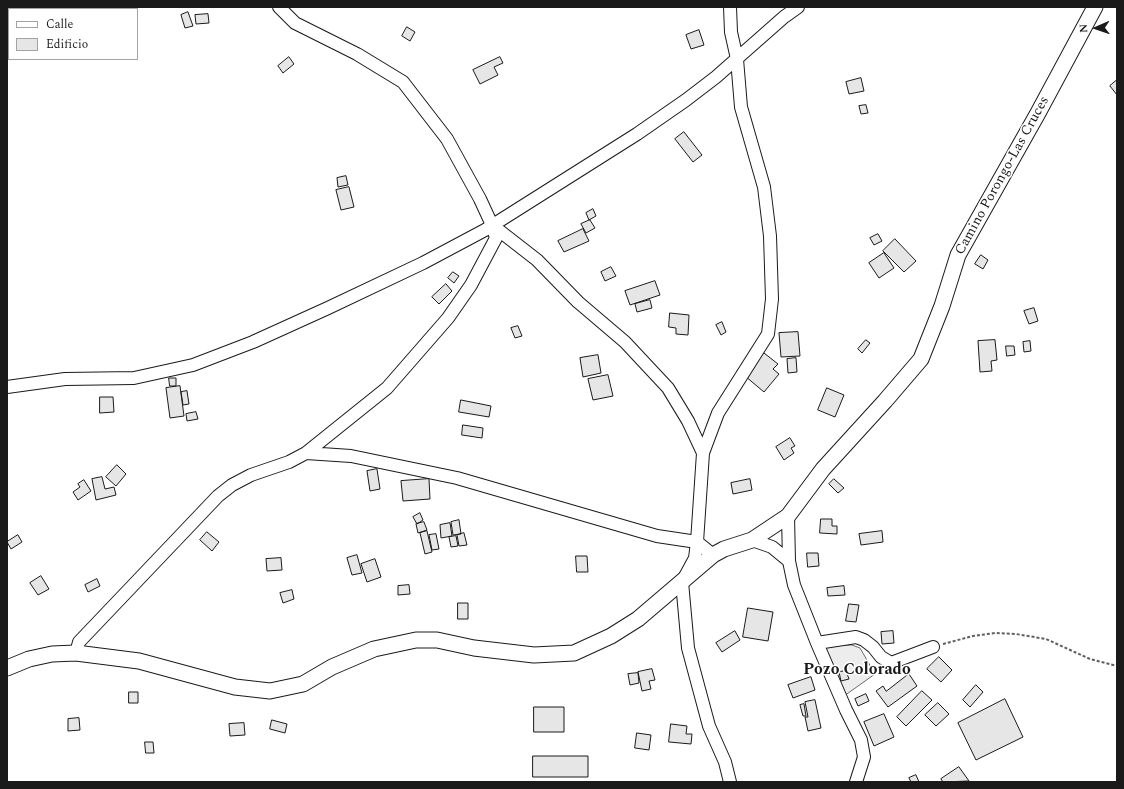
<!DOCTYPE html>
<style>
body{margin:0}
#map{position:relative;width:1124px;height:789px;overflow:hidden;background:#fff;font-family:Spectral,serif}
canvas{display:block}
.frame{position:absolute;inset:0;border:8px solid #1a1a1a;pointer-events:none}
.legend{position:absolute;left:8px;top:8px;width:130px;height:52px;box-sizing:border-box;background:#fff;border:1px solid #a3a3a3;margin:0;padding:5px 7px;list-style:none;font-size:12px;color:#1a1a1a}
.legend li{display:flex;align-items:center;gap:8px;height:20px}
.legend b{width:20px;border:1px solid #a3a3a3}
.north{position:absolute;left:1076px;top:8px;width:40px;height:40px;-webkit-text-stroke:3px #fff;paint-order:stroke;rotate:268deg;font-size:11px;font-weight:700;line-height:16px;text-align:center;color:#1a1a1a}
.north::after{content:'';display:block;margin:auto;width:14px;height:18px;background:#1a1a1a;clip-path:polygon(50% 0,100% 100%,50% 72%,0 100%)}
</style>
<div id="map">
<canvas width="1124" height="789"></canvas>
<div class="frame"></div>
<ul class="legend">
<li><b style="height:5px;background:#fff"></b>Calle</li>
<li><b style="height:11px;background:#e6e6e6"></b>Edificio</li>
</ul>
<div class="north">N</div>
</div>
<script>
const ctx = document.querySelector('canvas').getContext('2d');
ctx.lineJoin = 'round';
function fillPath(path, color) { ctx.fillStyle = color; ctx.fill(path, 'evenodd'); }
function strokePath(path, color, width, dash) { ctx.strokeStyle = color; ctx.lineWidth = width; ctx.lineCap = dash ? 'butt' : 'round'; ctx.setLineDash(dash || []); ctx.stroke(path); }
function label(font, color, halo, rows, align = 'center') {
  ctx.font = font + ' Spectral,serif'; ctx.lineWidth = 3; ctx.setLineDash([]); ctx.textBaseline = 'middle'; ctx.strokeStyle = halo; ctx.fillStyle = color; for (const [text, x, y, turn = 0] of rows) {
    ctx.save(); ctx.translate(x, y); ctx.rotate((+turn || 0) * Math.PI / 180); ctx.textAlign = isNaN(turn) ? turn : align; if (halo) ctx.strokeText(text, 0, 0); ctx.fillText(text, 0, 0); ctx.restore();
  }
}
const built = new Path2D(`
 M835,645H852L860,648L875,674L844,696L825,646Z`);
const building = new Path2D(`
 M188,12L193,26L185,28L181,15Z
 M208,14L209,23L196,24L195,15Z
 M407,27L415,32L410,41L402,36Z
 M699,30L704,45L691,49L686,35Z
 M289,57L294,64L283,73L278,66Z
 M500,57L503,63L494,67L498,75L480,84L473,70Z
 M861,78L864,91L849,94L846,82Z
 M1117,80V95L1110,86Z
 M866,105L868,113L861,114L859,106Z
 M684,132L702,155L693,162L675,139Z
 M346,176L348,185L338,187L337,178Z
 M349,187L354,207L341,210L336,190Z
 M593,209L596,216L589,220L586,213Z
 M590,220L595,228L586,233L581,224Z
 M583,229L589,241L564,252L558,241Z
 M878,234L882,241L874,245L870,238Z
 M895,239L916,261L904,272L883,251Z
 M884,253L894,268L879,278L869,263Z
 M981,255L988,260L983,269L975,264Z
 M611,267L616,276L605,281L601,272Z
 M453,272L459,276L454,283L448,278Z
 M655,281L660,295L630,305L625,291Z
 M446,284L452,291L439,304L432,297Z
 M650,300L652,308L637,312L635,304Z
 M1034,308L1038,321L1029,324L1024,311Z
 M670,313L689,315L688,335L676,334V328L669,327Z
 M722,322L726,332L721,335L716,325Z
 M518,326L522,336L515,338L511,328Z
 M798,332L800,356L781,357L779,333Z
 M866,340L870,343L862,353L858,349Z
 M995,340L997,360L991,361L992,371L980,372L978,341Z
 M1030,341L1031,351L1024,352L1023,342Z
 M1006,346H1014L1015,355L1007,356Z
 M764,353L778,364L773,369L779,374L764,392L745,376Z
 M598,355L601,373L583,377L580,358Z
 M796,358L797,372L788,373L787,359Z
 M608,375L613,396L593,400L588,379Z
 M169,378H176V386H170Z
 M180,386L184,416L170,418L166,388Z
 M827,388L844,395L835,417L818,410Z
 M187,391L189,404L183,405L181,392Z
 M100,397H113L114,412L100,413Z
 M461,400L491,406L489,417L459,412Z
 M196,412L198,419L187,421L186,414Z
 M463,425L483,428L482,438L462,435Z
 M790,438L795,446L791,448L794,453L784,460L776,447Z
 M117,465L126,474L116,486L106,477Z
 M377,469L380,489L370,491L367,471Z
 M102,477L105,489L114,487L116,495L96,500L92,479Z
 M429,479L430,499L403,501L401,481Z
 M750,479L752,490L733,494L731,483Z
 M834,479L844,488L838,493L829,484Z
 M84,480L91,491L78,500L73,492L80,487L78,484Z
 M420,513L423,520L417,524L413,517Z
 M821,519H832V526H837V534L820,533Z
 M459,520L461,534L453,535L451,522Z
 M424,522L427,530L418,533L416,524Z
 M450,523L452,536L441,538L440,525Z
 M427,531L432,552L425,554L420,533Z
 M882,531L883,542L861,545L859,534Z
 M207,532L219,542L212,551L200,540Z
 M464,533L467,545L459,546L457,535Z
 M436,534L439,549L432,550L429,535Z
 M18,535L22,542L11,549L7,542Z
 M456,536L458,546L451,547L449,537Z
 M807,553H818L819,566L808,567Z
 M357,555L362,573L352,575L347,558Z
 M576,556H587L588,572H577Z
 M281,558L282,570L267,571L266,559Z
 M375,559L381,577L367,582L361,564Z
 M41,576L49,589L38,595L30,583Z
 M97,579L100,586L88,592L85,585Z
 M409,585L410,594L398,595V586Z
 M844,586L845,595L828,596L827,588Z
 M292,590L294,599L283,603L280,593Z
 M458,603H468V619H458Z
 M849,604L859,605L856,622L846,621Z
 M748,608L773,612L768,641L743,637Z
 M735,631L740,640L722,652L716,643Z
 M893,631L894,643L882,644L881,632Z
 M939,657L952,670L941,682L927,669Z
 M652,669L655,680L649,681L651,689L642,691L638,672Z
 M846,671L849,679L841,681L839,672Z
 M638,673L639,683L630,685L628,674Z
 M909,674L917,686L888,707L876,691L883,686L886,691Z
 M811,677L815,690L793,698L788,685Z
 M976,685L983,692L970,707L963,700Z
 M922,691L932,700L906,726L897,717Z
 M129,692H138V703H129Z
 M866,694L869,701L858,706L855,699Z
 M1005,699L1023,737L976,760L958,723Z
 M815,700L821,728L808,731L805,717H808L805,702Z
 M938,703L949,714L936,726L925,715Z
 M804,704L806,716H803L800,705Z
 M534,707H564V732H534Z
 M884,714L894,737L874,746L864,722Z
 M79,718L80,730L68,731V719Z
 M272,720L287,724L285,733L270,729Z
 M244,723L245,735L230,736L229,724Z
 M671,724L687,726L686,734H692L691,744L669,742Z
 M637,733L651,735L649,750L635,748Z
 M145,742H153L154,753H146Z
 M533,756H588V777H533Z
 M959,767L969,781L943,782L941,779Z
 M916,775L919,782H911L909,778Z`);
const path = new Path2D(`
 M943,644L973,636L995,633L1016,634L1046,639L1090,659L1117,666`);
const minor = new Path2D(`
 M492,225L537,260L578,302L625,342L668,388L688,421L703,453
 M7,387L65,379L134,378L193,365L253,342L328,308L423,263L485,230L637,134L686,100L716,77L784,17L798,7
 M306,453L351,456L457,478L657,536L697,542L695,558L682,582L688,648L709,726L725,762L730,782
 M788,516L789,561L794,585L817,643L846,710L861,740L864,757L856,782
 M752,540L772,547L789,561
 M713,555L697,542L703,453L718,413L768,334L772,299L770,236L764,187L741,107L737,59L731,32L730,7
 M817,643L856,637L864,640L873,647L881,657L891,663L933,647
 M76,653L79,642L218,496L232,485L251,475L289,462L306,453L387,388L448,318L471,285L496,238L492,225L480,199L447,139L403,82L357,54L295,23L279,7`);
const major = new Path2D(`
 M7,668L29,659L52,654L76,653L139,661L235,687L270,691L303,684L332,667L374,649L416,640H437L474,648L534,655L574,653L611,636L638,619L713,555L724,549L752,540L788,516L823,469L885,401L921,359L942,306L958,255L1038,113L1095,7`);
const streetNames = [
 ["Camino Porongo-Las Cruces",1003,176,-61]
];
const quarterNames = [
 ["Pozo Colorado",857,671]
];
fillPath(built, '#ededed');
strokePath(built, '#6a6a6a', 1);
fillPath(building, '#e6e6e6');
strokePath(building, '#1a1a1a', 1);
strokePath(minor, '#1a1a1a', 14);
strokePath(major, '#1a1a1a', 17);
strokePath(path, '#5f5f5f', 2, [3, 2]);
strokePath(minor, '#fff', 12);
strokePath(major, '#fff', 15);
label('14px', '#1a1a1a', '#fff', streetNames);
label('bold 16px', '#1a1a1a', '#fff', quarterNames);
</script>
